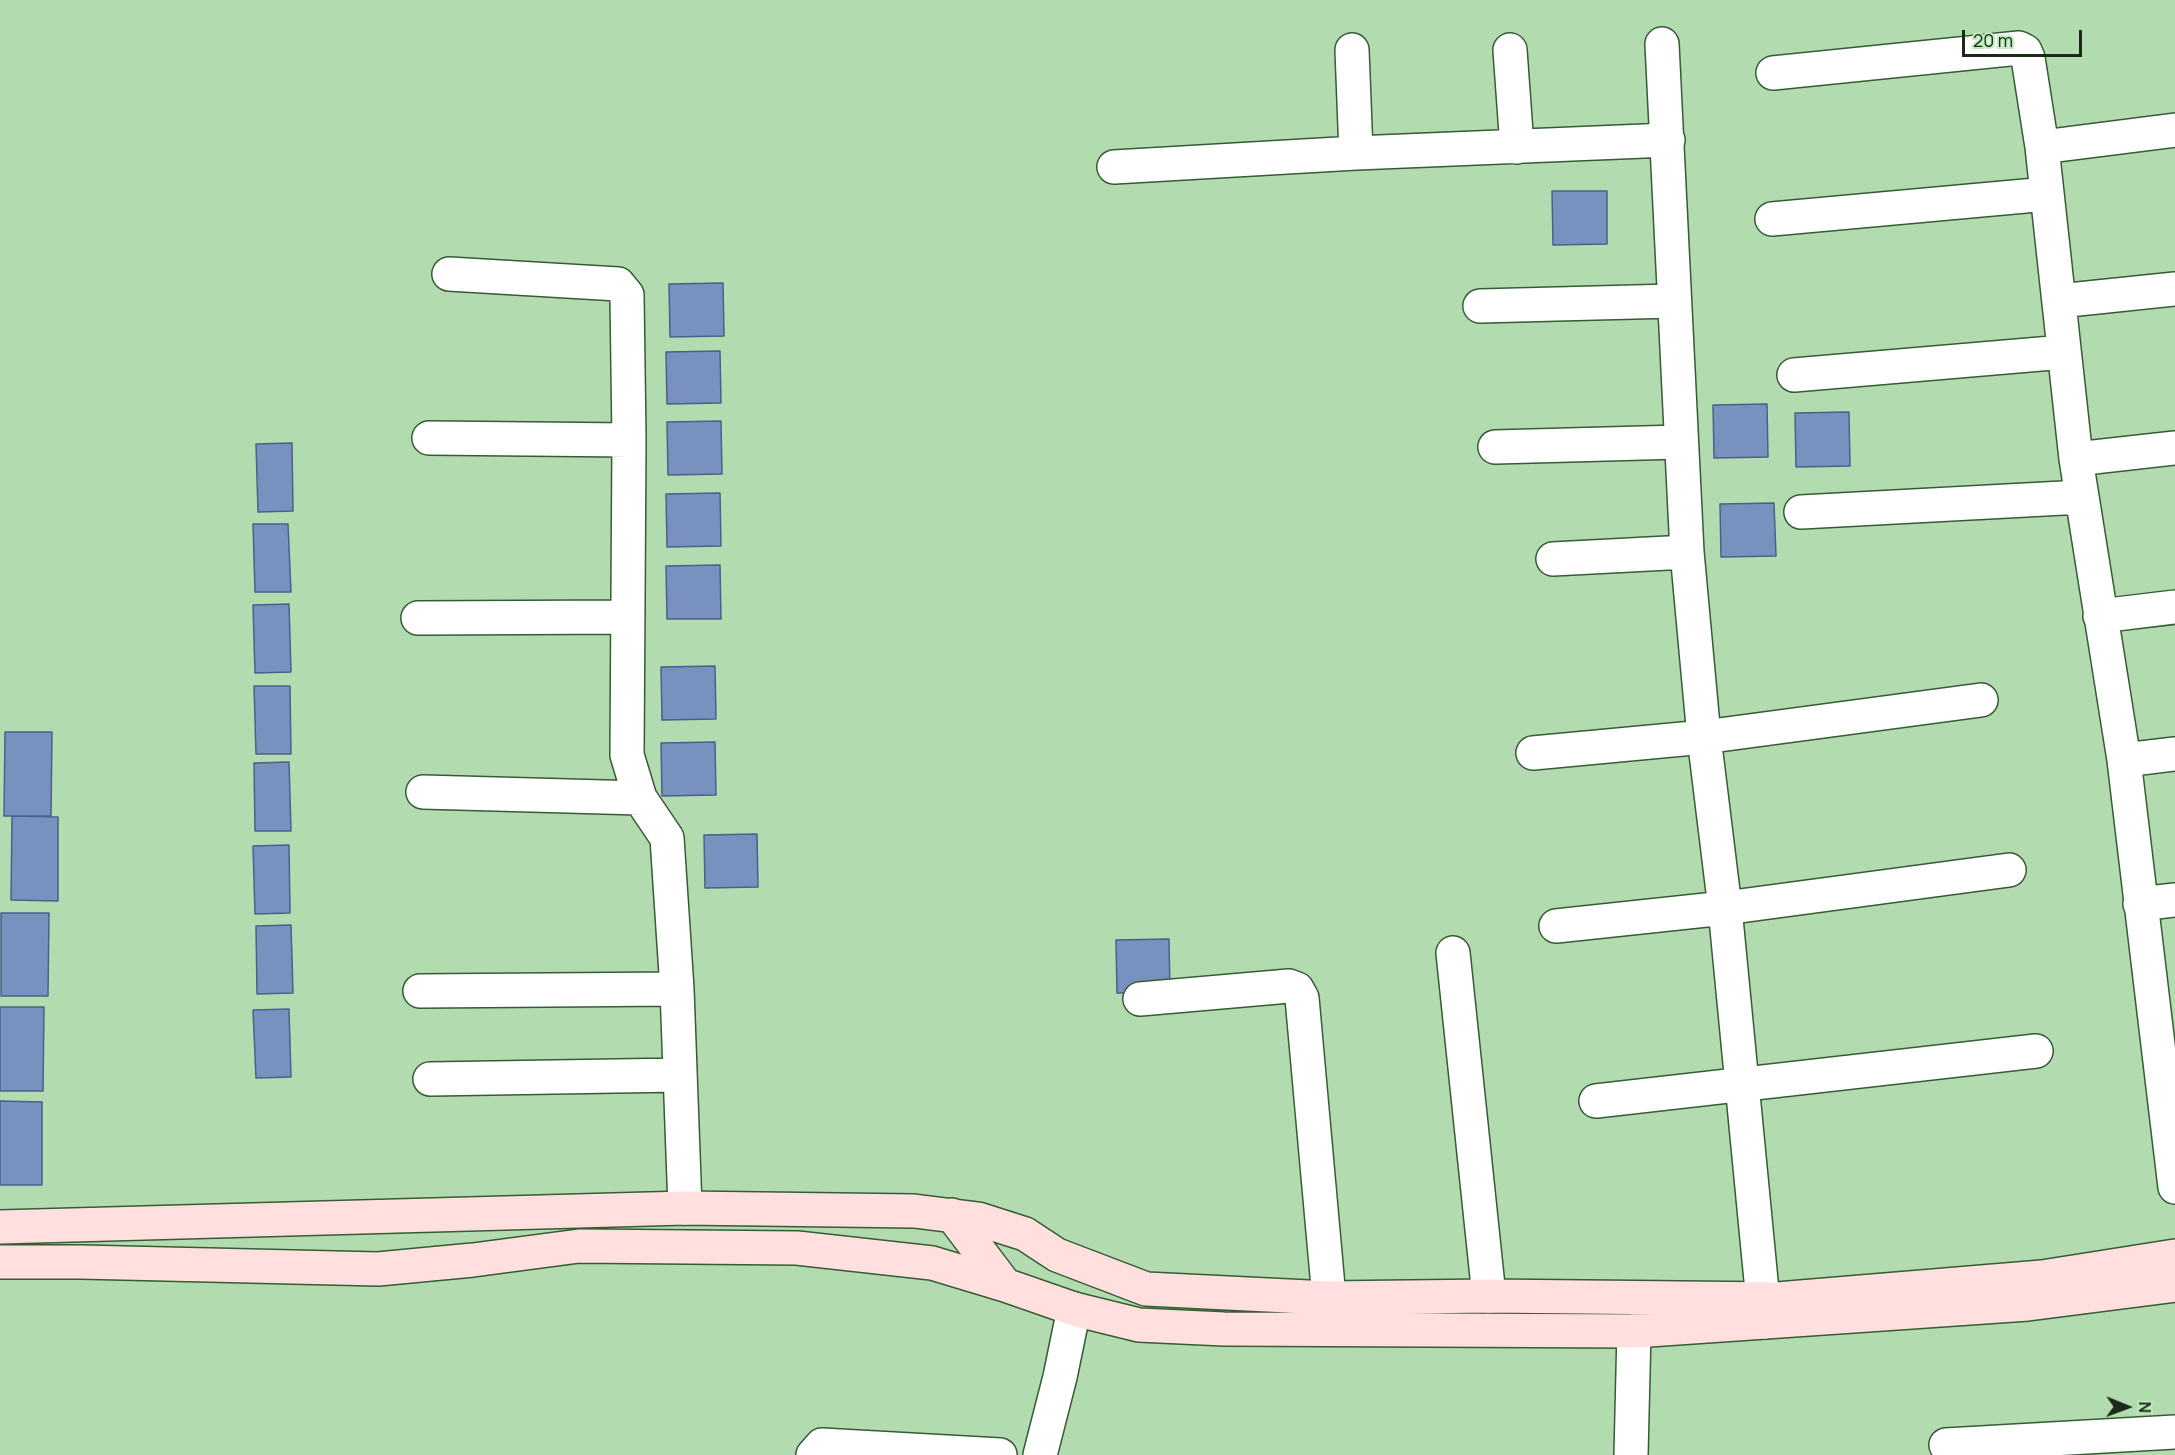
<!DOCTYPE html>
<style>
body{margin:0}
#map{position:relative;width:2175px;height:1455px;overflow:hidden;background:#b2dcb0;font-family:Manrope,sans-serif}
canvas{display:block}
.north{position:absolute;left:2097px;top:1377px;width:60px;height:60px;-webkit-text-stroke:4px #bee9bd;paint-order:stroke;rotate:91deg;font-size:16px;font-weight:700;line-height:24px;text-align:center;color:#1a2a19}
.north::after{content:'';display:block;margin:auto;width:21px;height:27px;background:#1a2a19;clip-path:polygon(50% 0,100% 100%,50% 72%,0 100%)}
.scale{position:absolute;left:1962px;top:30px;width:120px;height:27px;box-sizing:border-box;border:3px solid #1a2a19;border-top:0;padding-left:8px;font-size:18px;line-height:21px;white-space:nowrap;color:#1a2a19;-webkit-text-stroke:4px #bee9bd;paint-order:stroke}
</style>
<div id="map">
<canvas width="2175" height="1455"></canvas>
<div class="north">N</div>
<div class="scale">20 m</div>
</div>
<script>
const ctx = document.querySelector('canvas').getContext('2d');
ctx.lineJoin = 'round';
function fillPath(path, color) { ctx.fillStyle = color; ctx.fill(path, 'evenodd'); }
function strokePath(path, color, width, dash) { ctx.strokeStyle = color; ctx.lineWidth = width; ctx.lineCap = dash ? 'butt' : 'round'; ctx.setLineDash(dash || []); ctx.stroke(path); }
const building = new Path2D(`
 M1552,191H1607V244L1553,245Z
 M723,283L724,336L670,337L669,284Z
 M720,351L721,403L667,404L666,352Z
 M1767,404L1768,457L1714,458L1713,405Z
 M1849,412L1850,466L1796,467L1795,413Z
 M721,421L722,474L668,475L667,422Z
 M292,443L293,511L258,512L256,444Z
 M720,493L721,546L667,547L666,494Z
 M1774,503L1776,556L1721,557L1720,504Z
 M253,524H288L291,592H255Z
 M720,565L721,619H667L666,566Z
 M289,604L291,672L255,673L253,605Z
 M715,666L716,719L662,720L661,667Z
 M254,686H290L291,754H256Z
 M5,732H52L51,816H4Z
 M715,742L716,795L662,796L661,743Z
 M289,762L291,831H255L254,763Z
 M12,816L58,817V901L11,900Z
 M757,834L758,887L705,888L704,835Z
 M289,845L290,913L255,914L253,846Z
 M1,913H49L48,996H1Z
 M291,925L293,993L257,994L256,926Z
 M1169,939L1170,992L1117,993L1116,940Z
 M0,1007H44L43,1091H0Z
 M289,1009L291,1077L256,1078L253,1010Z
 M0,1101L42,1102V1185H0Z`);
const street = new Path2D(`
 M1662,44L1687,552L1704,737L1725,908L1765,1322
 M1352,50L1356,153
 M1510,50L1517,147
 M1773,73L2019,48L2025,51L2028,58L2042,147L2076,459L2124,760L2175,1187
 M2042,147L2175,130
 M1114,167L1356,153L1668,140
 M1772,219L2047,194
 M449,274L618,284L627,295L629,440L627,755L640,798L667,838L677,989L685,1208
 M2059,301L2175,289
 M1480,306L1673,301
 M1794,375L2064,352
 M429,438L629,440
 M1495,447L1680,442
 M2076,459L2175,448
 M1801,512L2082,497
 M1553,559L1687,552
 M2100,616L2175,607
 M418,618L628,617
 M1533,753L1704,737L1981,700
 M2124,760L2175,754
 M423,792L640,798
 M2140,904L2175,900
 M1556,926L1725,908L2009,870
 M1453,953L1489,1296
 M420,991L677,989
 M1140,999L1289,986L1297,989L1302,998L1329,1298
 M430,1079L679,1075
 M1596,1101L2036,1051
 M1946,1445L2175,1432
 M813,1455L822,1445L1000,1455
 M1040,1455L1060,1377L1074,1309
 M1631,1455L1634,1331`);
const secondary = new Path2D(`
 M952,1215L1005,1285
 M0,1227L685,1208L914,1211L978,1219L1025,1234L1057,1255L1146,1289L1329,1298L1489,1296L1777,1299L2042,1277L2175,1256
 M0,1262H81L378,1269L473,1260L579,1246L797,1248L932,1263L1005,1285L1074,1309L1139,1325L1224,1329L1634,1331L2028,1304L2175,1285`);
fillPath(building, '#7991bf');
strokePath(building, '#4b608b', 1.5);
strokePath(street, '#365b35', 36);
strokePath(secondary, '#365b35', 36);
strokePath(street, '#fff', 33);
strokePath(secondary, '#ffe0de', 33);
</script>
